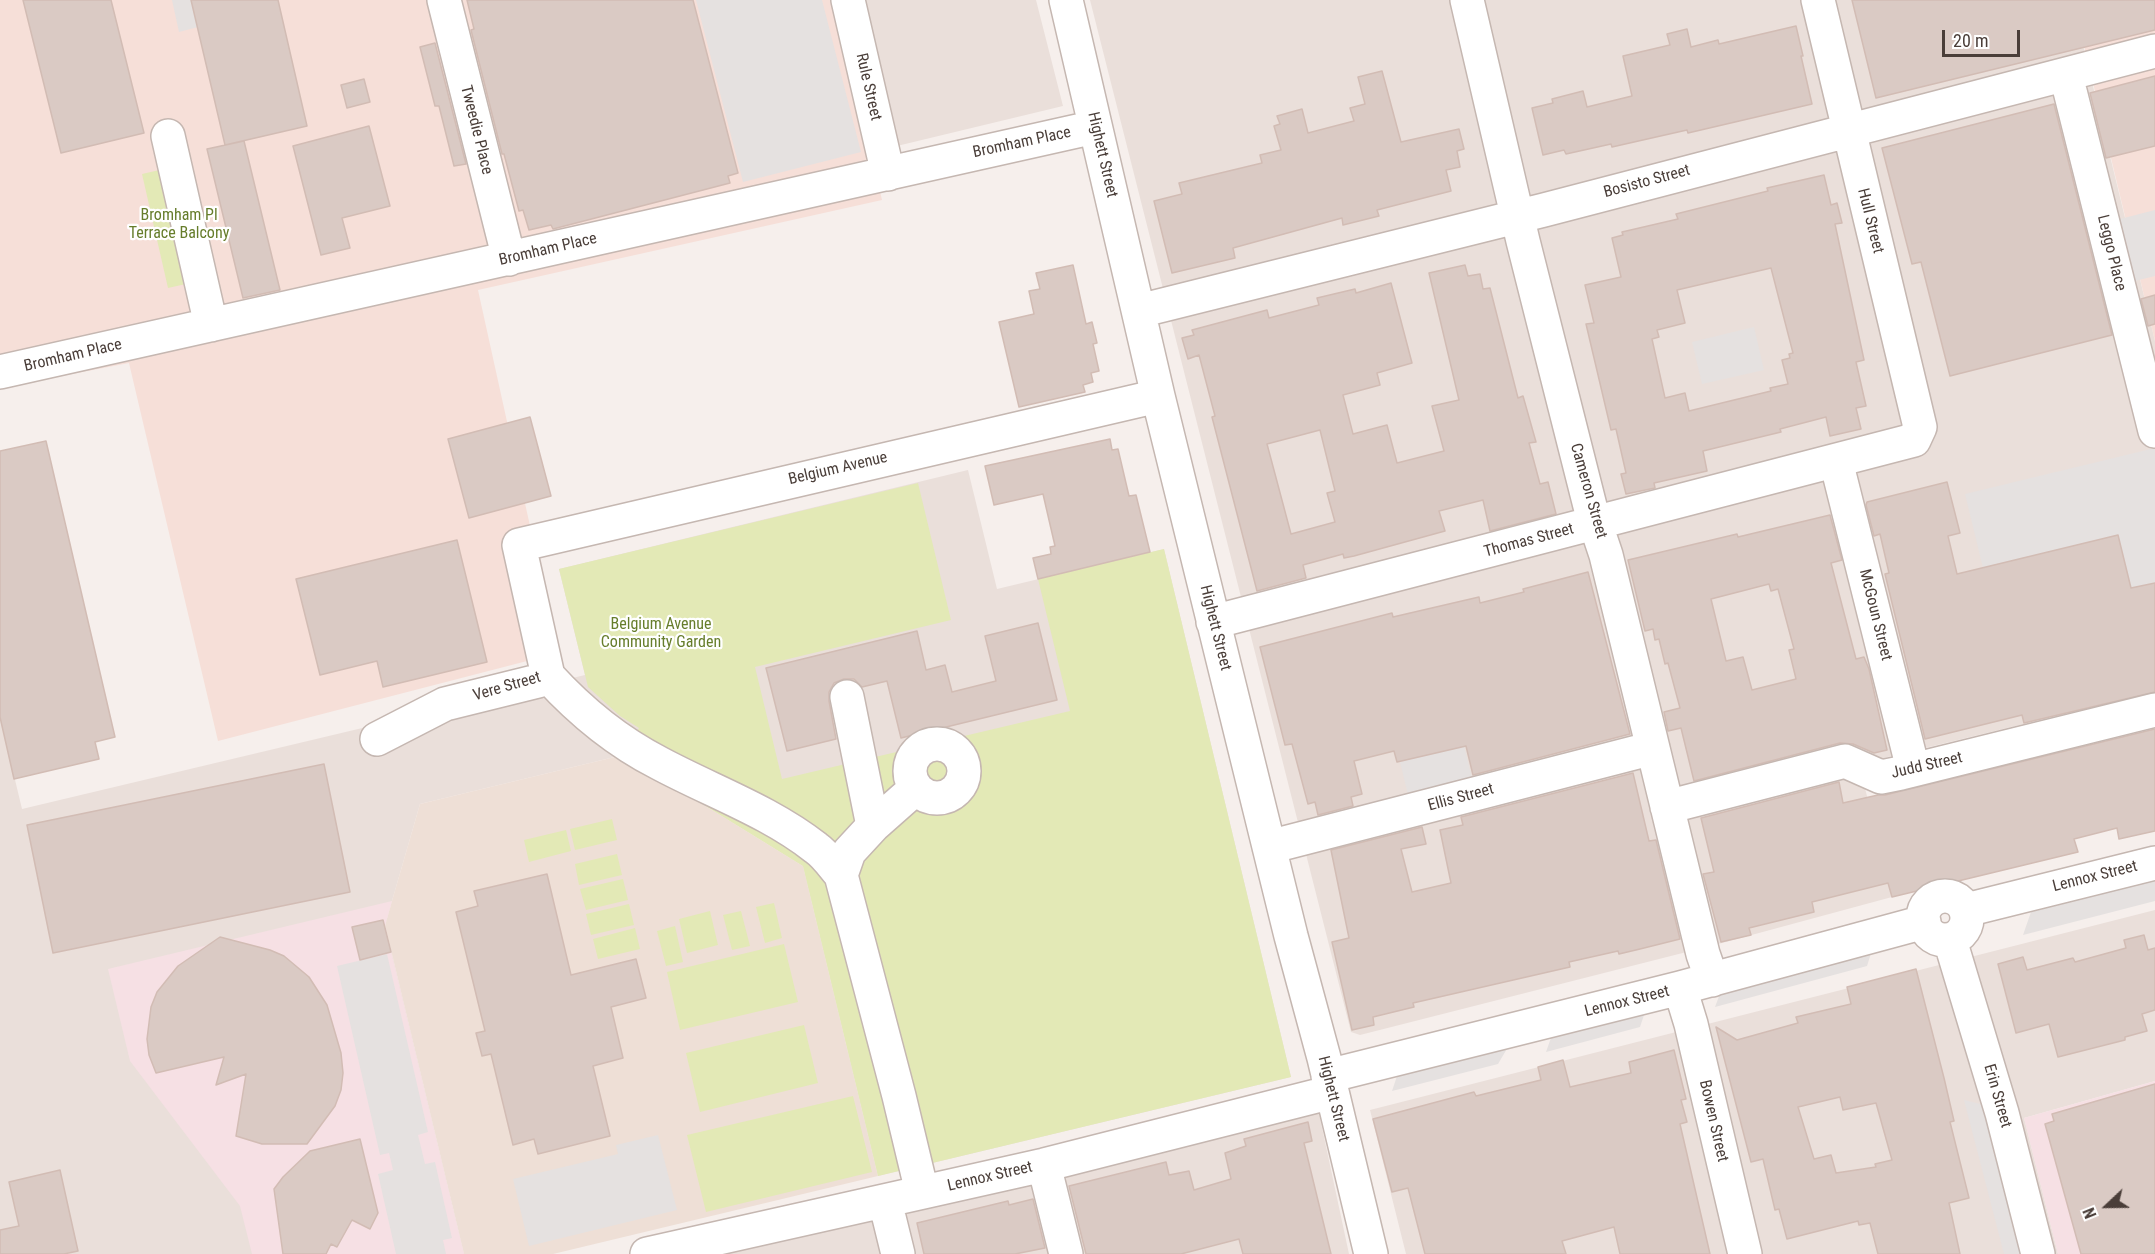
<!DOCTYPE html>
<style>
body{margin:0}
#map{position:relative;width:2155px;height:1254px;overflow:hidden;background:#f6efec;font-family:"Roboto Condensed",sans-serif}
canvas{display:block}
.north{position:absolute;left:2077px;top:1176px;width:60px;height:60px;-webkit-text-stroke:4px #fff;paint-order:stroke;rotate:248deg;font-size:16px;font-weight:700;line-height:24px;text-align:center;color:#4a3e39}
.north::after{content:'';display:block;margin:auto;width:21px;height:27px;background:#4a3e39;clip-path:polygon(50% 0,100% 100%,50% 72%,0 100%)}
.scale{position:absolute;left:1942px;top:30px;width:78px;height:27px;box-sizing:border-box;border:3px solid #4a3e39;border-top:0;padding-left:8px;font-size:18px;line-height:21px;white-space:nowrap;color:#4a3e39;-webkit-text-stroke:4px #fff;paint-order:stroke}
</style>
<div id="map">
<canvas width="2155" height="1254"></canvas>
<div class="north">N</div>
<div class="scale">20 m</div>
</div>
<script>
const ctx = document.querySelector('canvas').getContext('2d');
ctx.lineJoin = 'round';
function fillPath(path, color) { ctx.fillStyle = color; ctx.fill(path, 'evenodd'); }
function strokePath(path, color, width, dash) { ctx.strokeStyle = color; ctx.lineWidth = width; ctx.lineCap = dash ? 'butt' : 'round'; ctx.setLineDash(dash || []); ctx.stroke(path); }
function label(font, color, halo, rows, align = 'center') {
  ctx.font = font + ' "Roboto Condensed",sans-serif'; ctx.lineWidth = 4.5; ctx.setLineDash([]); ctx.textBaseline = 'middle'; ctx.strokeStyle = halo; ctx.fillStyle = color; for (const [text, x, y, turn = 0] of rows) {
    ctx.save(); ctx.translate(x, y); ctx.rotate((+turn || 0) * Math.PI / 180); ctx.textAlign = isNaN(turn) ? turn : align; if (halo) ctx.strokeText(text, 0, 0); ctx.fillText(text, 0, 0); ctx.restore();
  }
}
const residential = new Path2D(`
 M835,0H1036L1063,106L872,152Z
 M1090,0H2072L2155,341V692L1859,764L1892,897L1722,943L1360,1035L1351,1032Z
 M968,470L997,589L1164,549L1291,1077L878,1176L803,866L623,755L420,804L385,925L464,1254H0V717L22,809L585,675L559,569Z
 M2155,910V1081L2024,1118L2058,1254H1406L1370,1110Z
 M1318,1109L1349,1254H718Z`);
const commercial = new Path2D(`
 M0,0H835L882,200L478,290L558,653L218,741L129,363L0,388Z
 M2073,0H2155V341Z`);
const education = new Path2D(`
 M623,755L803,866L878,1176L553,1254H464L385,925L420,804Z`);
const medical = new Path2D(`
 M392,901L385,926L464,1254H252L240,1206L130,1061L108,969Z
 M2155,1081V1254H2058L2024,1118Z`);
const green = new Path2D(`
 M190,163L217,277L168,288L142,174Z
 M918,483L951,620L755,667L782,779L1070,711L1038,579L1164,549L1291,1077L878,1176L803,866L623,755L639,728L620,716L588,687L559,569Z
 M612,819L617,840L575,850L570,829Z
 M566,830L571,851L529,862L524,840Z
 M617,854L622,875L579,885L575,864Z
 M623,879L628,900L586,910L580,889Z
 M774,903L782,938L765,943L756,907Z
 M629,904L634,925L591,935L586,914Z
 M710,911L718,945L687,953L679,919Z
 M741,911L750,946L732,950L723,915Z
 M675,926L683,962L666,966L657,931Z
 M635,928L640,949L598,959L593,939Z
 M784,944L798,1002L680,1030L667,972Z
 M804,1025L818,1083L700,1112L686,1053Z
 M853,1096L872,1172L706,1212L687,1135Z`);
const parking = new Path2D(`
 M172,0H191L198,27L179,32Z
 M696,0H822L861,152L743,182Z
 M2155,210V276L2135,281L2120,219Z
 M1754,327L1764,370L1702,384L1692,342Z
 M2155,448V583L2131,588L2118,535L1983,568L1965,494Z
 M1464,746L1473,782L1409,799L1400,762Z
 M2155,880V901L2023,935L2031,912Z
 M1872,950L1867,966L1715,1007L1721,991Z
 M387,954L428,1132L418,1135L425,1164L435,1162L452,1238L443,1240L446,1254H396L378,1174L393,1170L389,1153L380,1155L337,966Z
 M1645,1012L1640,1027L1546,1052L1552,1035Z
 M1508,1047L1498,1064L1392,1091L1398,1073Z
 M1964,1100L1988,1106L2026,1254H2004Z
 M658,1135L677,1210L529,1246L513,1179L618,1154L616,1145Z`);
const building = new Path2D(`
 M23,0H111L144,133L61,153Z
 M191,0H278L307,126L225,145Z
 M467,0H693L738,173L728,176L730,183L553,229L551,225L529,230L523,210L519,211L504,154H502L471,30L474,29Z
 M1852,0H2155V30L1876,98Z
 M1796,26L1803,56H1801L1812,104L1688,133L1687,130L1612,147L1611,144L1566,154L1564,150L1543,155L1532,108L1553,103L1552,99L1583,91L1587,107L1632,96L1623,56L1670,45L1667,34L1687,29L1691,47L1718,40L1719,44Z
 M435,43L466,164L454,166L439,106H435L420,47Z
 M1382,71L1401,142L1459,129L1464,149L1457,151L1460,167L1446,170L1451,191L1377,210L1379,216L1343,225L1342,218L1233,248L1235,258L1172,273L1154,201L1182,194L1179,183L1262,163L1260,155L1281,150L1274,126L1280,124L1277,116L1302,109L1308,133L1354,121L1350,108L1365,104L1358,77Z
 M2155,76V146L2106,158L2090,93Z
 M364,79L370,102L347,108L341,85Z
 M2054,104L2112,335L1950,376L1921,262L1912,264L1882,148Z
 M369,126L390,206L342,218L350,248L321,255L293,146Z
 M244,141L280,290L243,298L207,149Z
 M1824,175L1831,205L1837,203L1842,223L1835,224L1864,360L1856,362L1866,406L1856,408L1861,429L1830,436L1826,417L1780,429L1781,432L1703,451L1707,471L1654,483L1655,488L1626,494L1621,474L1626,473L1616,429L1611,430L1586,324L1594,323L1585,285L1621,277L1612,238L1623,235L1622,232L1678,219L1676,214L1768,191L1767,188ZM1771,268L1793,353L1789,354L1790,358L1782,360L1788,384L1770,388L1771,391L1689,411L1685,393L1665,398L1652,339L1659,337L1657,330L1685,323L1677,290Z
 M1073,265L1086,324L1092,322L1097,343L1093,344L1099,371L1091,373L1093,382L1083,385L1085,392L1019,407L999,322L1034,314L1029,291L1040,289L1036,273Z
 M1465,265L1468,276L1480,274L1483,289L1490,288L1518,398L1523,396L1536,442L1529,443L1540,484L1548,482L1556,514L1490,531L1483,500L1439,511L1445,531L1354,556L1344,558L1343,554L1303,565L1306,578L1257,591L1212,417L1215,416L1199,355L1188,359L1182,338L1194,335L1192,330L1267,310L1269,318L1319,305L1317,298L1355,289L1356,293L1391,283L1412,363L1377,373L1380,385L1343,395L1353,434L1387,425L1397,463L1444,451L1432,406L1459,400L1429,273ZM1320,430L1335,491L1327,493L1335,522L1291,534L1267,444Z
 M2155,295V324L2148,326L2141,299Z
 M530,417L551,496L469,518L448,439Z
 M1110,439L1112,450L1118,449L1129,496L1136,495L1150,552L1038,579L1033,558L1051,554L1050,547L1055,546L1043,494L994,505L985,466Z
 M46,441L115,737L95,742L99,759L14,779L0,717V451Z
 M1947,482L1960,533L1948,536L1957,574L2118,535L2131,588L2155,583V692L2024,723L2022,715L1925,739L1885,574L1889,573L1880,534L1874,536L1866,505L1867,502Z
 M1830,515L1842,560L1831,563L1856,659L1864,657L1869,669L1887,750L1874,753L1853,744L1840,743L1694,781L1681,728L1668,731L1664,712L1680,708L1668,663L1665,664L1659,639L1655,640L1653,629L1645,631L1628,560L1737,534L1738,537ZM1769,584L1771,591L1778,589L1794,649L1789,650L1796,679L1752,690L1743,657L1726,661L1711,599Z
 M457,540L487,662L383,687L377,661L320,675L296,579Z
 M1588,572L1630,734L1473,775L1466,746L1397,762L1394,751L1354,761L1362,794L1351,797L1353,806L1318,815L1315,802L1308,804L1292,744L1285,745L1260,647L1392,613L1393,617L1479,597L1480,603L1524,592L1523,589Z
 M1038,623L1057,700L901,738L887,681L862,687L854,679H844L834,683L829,692V701L836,739L787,751L766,668L917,631L926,670L945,665L952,692L996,681L985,636Z
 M2155,729V831L2119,839L2117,828L2074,839L2078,852L1892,897L1888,883L1812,902L1814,912L1749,928L1751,935L1721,942L1703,874L1714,872L1701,818L1839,782L1843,803L1878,795H1885Z
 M324,764L350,892L53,953L27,825Z
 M1633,773L1649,841L1656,840L1680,939L1640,949L1619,954L1618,951L1569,962L1570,967L1413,1003L1414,1007L1373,1017L1374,1025L1352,1030L1332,942L1349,938L1331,850L1422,827L1426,844L1401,849L1412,892L1451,883L1440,830L1463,825L1461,817Z
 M547,874L571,975L636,959L646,998L611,1007L623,1058L593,1066L610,1136L538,1154L534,1139L513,1145L491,1054L482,1056L476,1033L485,1031L456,912L478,906L474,891Z
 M383,920L391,952L360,960L352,927Z
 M2144,935L2148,950L2155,948V1010L2142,1014L2147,1031L2125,1037V1040L2058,1057L2049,1024L2016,1033L1998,964L2023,957L2027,970L2073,958L2075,962L2126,948L2124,940Z
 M220,937L270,950L284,956L309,977L327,1005L341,1053L343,1073L341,1090L335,1106L307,1144H262L236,1136L246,1074L216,1085L224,1057L156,1073L149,1055L147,1039L151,1007L157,992L178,966Z
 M1916,969L1944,1078L1954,1121L1950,1122L1969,1198L1949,1203L1960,1254H1878L1870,1223L1859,1225L1858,1221L1787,1239L1779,1209L1775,1210L1763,1159L1751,1162L1716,1027L1737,1040L1798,1023L1796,1017L1851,1004L1847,987ZM1840,1097L1843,1110L1876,1103L1892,1160L1875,1164L1876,1167L1836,1173L1831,1155L1814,1159L1798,1107Z
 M1674,1050L1686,1099L1681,1100L1687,1122L1680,1124L1710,1254H1620L1614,1227L1562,1241L1566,1254H1425L1408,1188L1392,1192L1373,1119L1474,1092L1476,1096L1541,1080L1538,1067L1563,1060L1570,1087L1631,1073L1629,1062Z
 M2155,1084V1254H2081L2045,1124L2054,1121L2052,1114Z
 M1308,1122L1312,1141L1304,1143L1331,1254H1243L1239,1239L1181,1254H1086L1069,1186L1166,1162L1169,1175L1189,1171L1194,1190L1231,1179L1225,1153L1246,1146L1244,1139Z
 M360,1139L378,1213L370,1229L352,1220L337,1247L331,1244L326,1254H283L274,1189L283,1177L310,1151Z
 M60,1170L78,1251L64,1254H0V1230L19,1226L9,1182Z
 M1033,1199L1045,1248L1015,1254H924L917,1223L1008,1201L1009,1205Z`);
const minor = new Path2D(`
 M444,0L509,259
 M848,0L888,174
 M1066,0L1158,396L1291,936L1324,1058L1371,1254
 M1467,0L1523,241L1591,510L1606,555L1703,954L1712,980
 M2066,75L2155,431
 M168,136L211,325
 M1139,311L1544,210L2155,51
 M0,372L1095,127
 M1836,461L1913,769
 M1213,622L1914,440L1920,427L1818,0
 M548,676C580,711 616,741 659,763C711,791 769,811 816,848C826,855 833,866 841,875L899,1096L922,1192
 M847,697L873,826
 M377,739L445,704L538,681L548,676L519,545L1158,396
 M910 771a27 27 0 1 1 54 0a27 27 0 1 1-54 0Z
 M1667,807L1845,761L1881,777L1901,773L2155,710
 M1269,847L1653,748
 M841,875L849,852L873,826L916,788
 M1923 918a22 22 0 1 1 44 0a22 22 0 1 1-44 0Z
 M1966,910L2155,863
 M1950,940L2002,1113L2038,1254
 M1680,988L1691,1024L1745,1254
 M1328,1076L1680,988L1924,922
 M1044,1165L1066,1254
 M885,1201L898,1254
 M647,1254L1044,1165L1332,1092`);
const streetNames = [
 ["Rule Street",868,87,77],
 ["Tweedie Place",476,130,76],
 ["Bromham Place",1022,143,-12],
 ["Highett Street",1102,155,77],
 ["Bosisto Street",1647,182,-15],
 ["Hull Street",1870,221,76],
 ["Bromham Place",548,250,-13],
 ["Leggo Place",2111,253,76],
 ["Bromham Place",73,356,-13],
 ["Belgium Avenue",838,469,-13],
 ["Cameron Street",1588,491,74],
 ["Thomas Street",1529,541,-15],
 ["McGoun Street",1875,615,76],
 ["Highett Street",1215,628,76],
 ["Vere Street",507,687,-16],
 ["Judd Street",1927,766,-13],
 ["Ellis Street",1461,798,-15],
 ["Lennox Street",2095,877,-14],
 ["Lennox Street",1627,1002,-14],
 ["Erin Street",1997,1096,74],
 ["Highett Street",1333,1099,76],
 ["Bowen Street",1713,1121,77],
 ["Lennox Street",990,1177,-13]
];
const parkNames = [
 ["Bromham Pl",179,216],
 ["Terrace Balcony",179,234],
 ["Belgium Avenue",661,625],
 ["Community Garden",661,643]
];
fillPath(residential, '#eadfda');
fillPath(commercial, '#f6dfd8');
fillPath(education, '#eedfd6');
fillPath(medical, '#f6e0e4');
fillPath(green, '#e3e9b6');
fillPath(parking, '#e5e1e0');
fillPath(building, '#dacac4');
strokePath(building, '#d2bcb4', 1.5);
strokePath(minor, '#c5b7b1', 36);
strokePath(minor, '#fff', 33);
label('16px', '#4a3e39', '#fff', streetNames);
label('16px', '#667d2b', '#fff', parkNames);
</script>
